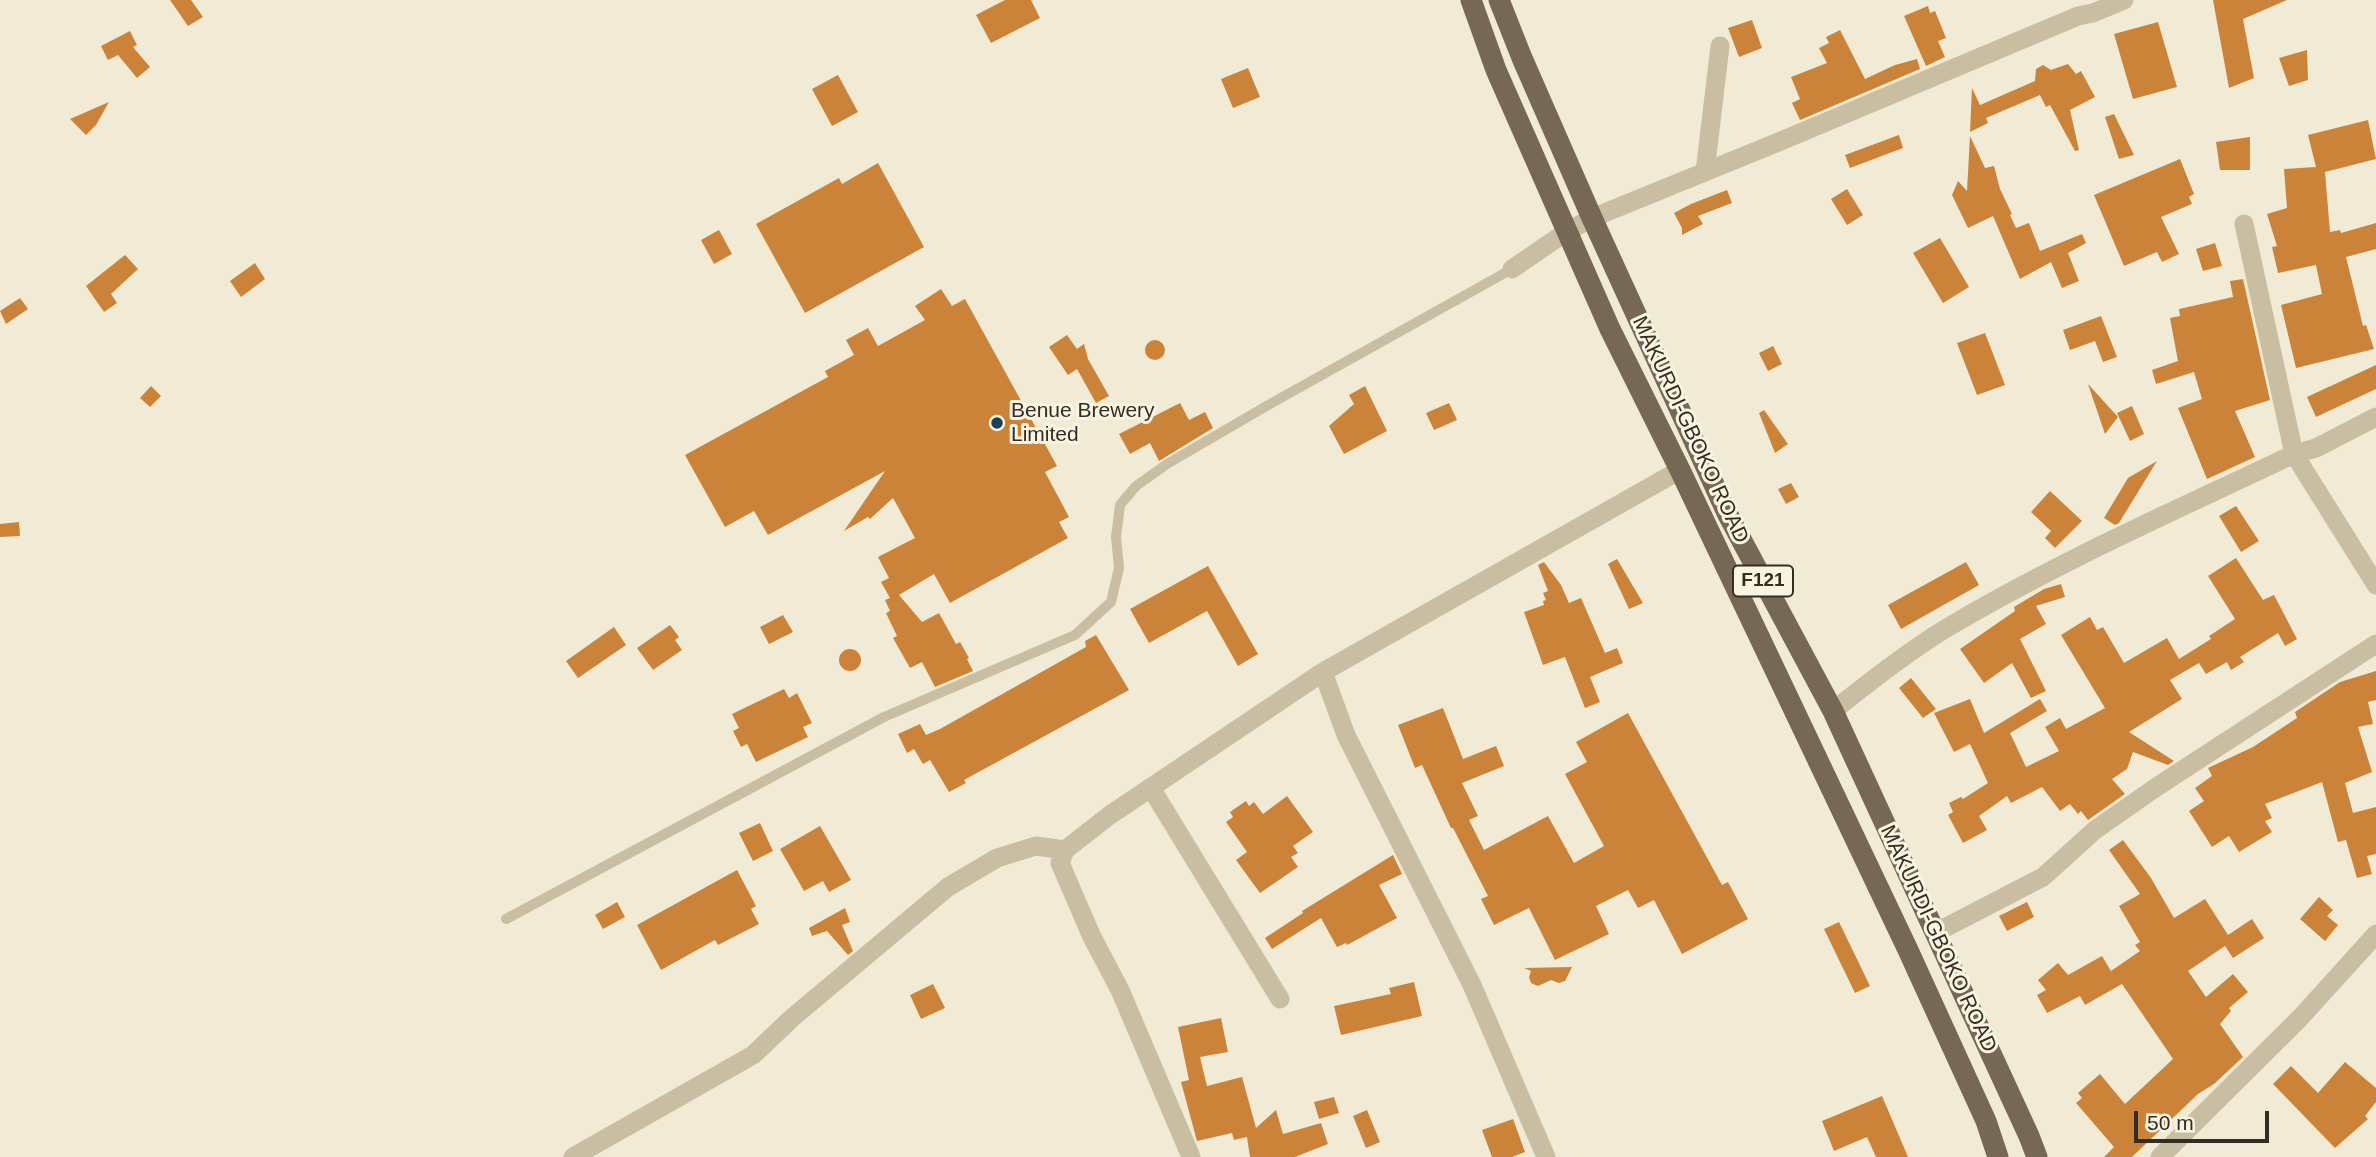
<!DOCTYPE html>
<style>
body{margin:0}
#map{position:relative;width:2376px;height:1157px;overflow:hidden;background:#f1ebd5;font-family:Helvetica,sans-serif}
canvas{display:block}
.scale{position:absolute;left:2134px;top:1111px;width:135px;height:32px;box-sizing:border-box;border:4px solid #332d24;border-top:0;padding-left:9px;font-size:21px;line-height:24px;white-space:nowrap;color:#332d24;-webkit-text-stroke:5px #f9f4e1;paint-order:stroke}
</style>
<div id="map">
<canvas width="2376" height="1157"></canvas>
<div class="scale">50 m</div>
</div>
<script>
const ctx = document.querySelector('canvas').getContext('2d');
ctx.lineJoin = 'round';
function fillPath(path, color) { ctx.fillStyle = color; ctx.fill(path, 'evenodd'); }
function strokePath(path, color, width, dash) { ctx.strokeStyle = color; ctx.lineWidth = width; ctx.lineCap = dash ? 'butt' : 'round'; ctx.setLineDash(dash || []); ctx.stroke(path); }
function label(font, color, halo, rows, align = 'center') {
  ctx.font = font + ' Helvetica,sans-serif'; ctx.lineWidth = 6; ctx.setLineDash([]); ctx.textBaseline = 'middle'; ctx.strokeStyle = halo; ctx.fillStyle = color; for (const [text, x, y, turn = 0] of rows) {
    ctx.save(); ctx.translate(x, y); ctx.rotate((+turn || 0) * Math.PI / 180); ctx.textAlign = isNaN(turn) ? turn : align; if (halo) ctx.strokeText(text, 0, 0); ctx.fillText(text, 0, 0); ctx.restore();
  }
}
const building = new Path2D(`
 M170,0H191L203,17L188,26Z
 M1005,0H1031L1040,18L991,43L976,15Z
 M2213,0H2287L2243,19L2254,78L2229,88Z
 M1928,6L1930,13L1935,11L1946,38L1938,41L1945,57L1926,66L1904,16Z
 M1752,20L1762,48L1739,57L1728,28Z
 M2158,22L2177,87L2133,99L2114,34Z
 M1840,30L1865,79L1895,65L1917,59L1920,69L1800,120L1792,103L1800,99L1791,77L1827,63L1819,48L1829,43L1826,37Z
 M130,31L137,45L133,47L150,67L137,78L118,55L108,60L101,46Z
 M2307,50L2308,80L2289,86L2279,58Z
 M2068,64L2076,74L2081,71L2095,97L2070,110L2079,150L2075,151L2050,105L2046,107L2040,95L1986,118L1988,123L1970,132L1972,88L1980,105L2035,81L2036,69L2043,65L2051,70Z
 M1248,68L1260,97L1233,108L1221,79Z
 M838,75L858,112L832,126L812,89Z
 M109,102L96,125L86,135L70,119Z
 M2114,114L2134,155L2119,159L2105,117Z
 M2368,120L2376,159L2325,172L2330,232L2340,230L2341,233L2376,223V249L2346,257L2363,326L2366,325L2374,349L2296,368L2281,305L2322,294L2316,265L2278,273L2272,247L2277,246L2267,214L2287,208L2284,169L2316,167L2308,135Z
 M1899,135L1903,148L1850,168L1845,155Z
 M1970,136L1985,168L1994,166L2000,189L2012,214L2010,215L2016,228L2029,223L2040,251L2082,234L2086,243L2068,253L2079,281L2062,288L2051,262L2020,279L1993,216L1968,228L1952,195L1958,181L1967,191Z
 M2250,137V170H2220L2216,142Z
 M2180,159L2194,194L2189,197L2192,204L2161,217L2179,254L2162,262L2157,252L2124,266L2094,195Z
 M878,163L924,247L805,313L756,224L839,178L842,184Z
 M1847,189L1863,215L1847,225L1831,199Z
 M1727,190L1732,203L1698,216L1703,224L1682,235V228L1674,213L1691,204Z
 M719,230L732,254L714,264L701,240Z
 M1940,238L1969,287L1943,303L1913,253Z
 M2215,243L2222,266L2203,271L2196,249Z
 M125,255L138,269L111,294L117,303L104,312L86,286Z
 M255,263L265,279L241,297L230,281Z
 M2243,279L2270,400L2235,411L2255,457L2207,479L2178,408L2202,399L2194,372L2156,384L2152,370L2178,361L2170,318L2180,316L2179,309L2233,297L2230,281Z
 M941,289L952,306L965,299L1057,466L1045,472L1069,517L1059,522L1068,538L950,603L934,574L899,595L922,622L939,613L956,644L960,642L969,658L967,659L973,671L935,687L922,662L910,668L893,638L897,636L886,613L890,611L885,600L890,598L881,582L889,578L878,557L915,538L893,498L870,519L868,517L844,531L885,471L768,535L754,511L725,527L685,455L828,377L825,371L854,355L846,340L868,328L878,346L925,320L915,306Z
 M20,298L28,309L6,324L0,311Z
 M2101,316L2117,357L2103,362L2095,341L2070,350L2063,330Z
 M1985,333L2005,385L1977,395L1957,343Z
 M1067,335L1077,349L1084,344L1088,359L1109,396L1096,403L1077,369L1068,375L1049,347Z
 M1145 350a10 10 0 1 1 20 0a10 10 0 1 1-20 0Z
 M1773,346L1782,364L1768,371L1759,353Z
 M2376,365V389L2316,417L2307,397Z
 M2088,384L2118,417L2105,434Z
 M151,386L161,396L150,407L140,398Z
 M1365,386L1387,431L1344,454L1329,426L1354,404L1349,395Z
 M1180,403L1189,420L1205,412L1213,428L1159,461L1150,443L1130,454L1119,434Z
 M1449,403L1457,420L1434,430L1426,413Z
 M2132,406L2144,434L2130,441L2117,413Z
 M1764,410L1788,444L1775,453L1759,413Z
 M2157,461L2119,523L2115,525L2104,518L2128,478Z
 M1791,483L1799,497L1786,504L1778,489Z
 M2050,491L2082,521L2055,548L2045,538L2051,531L2031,512Z
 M2236,506L2259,541L2241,552L2219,516Z
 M19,522L20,536L0,537V524Z
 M2236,558L2263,600L2274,595L2297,639L2285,646L2278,633L2240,657L2244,662L2231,670L2227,662L2206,674L2199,663L2170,680L2182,699L2129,732L2174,761L2168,765L2133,752L2127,769L2112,779L2125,794L2088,820L2081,811L2078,814L2070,804L2060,811L2042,787L2011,803L2007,796L1979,816L1987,830L1963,843L1948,815L1953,812L1949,803L1961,797L1963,799L1988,783L1970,744L1954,752L1934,713L1970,699L1984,733L2040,699L2047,711L2010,733L2026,767L2059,751L2045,727L2060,718L2066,729L2105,708L2061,635L2090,617L2097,630L2103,627L2124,663L2167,638L2179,659L2211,639L2209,636L2235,619L2208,576Z
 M1617,559L1643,603L1629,609L1608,564Z
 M1544,562L1561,585L1569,603L1581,598L1605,653L1617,648L1623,663L1590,677L1600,702L1585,708L1565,657L1543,665L1524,612L1544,605L1543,601L1546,600L1543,593L1548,591L1538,565Z
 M1966,562L1979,585L1901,629L1888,605Z
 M1208,566L1258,654L1238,666L1207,611L1149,643L1130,609Z
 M2061,584L2065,597L2036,606L2046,624L2020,639L2046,691L2031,698L2012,663L1984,683L1960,649L2015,611L2014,607L2044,589Z
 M783,615L793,632L769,644L760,627Z
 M670,625L679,637L675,640L682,650L653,670L637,648Z
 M614,627L626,645L578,678L566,661Z
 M1096,635L1129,690L964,780L966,783L949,792L930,760L923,764L914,749L907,753L898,734L920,724L926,735L940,729L1086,647L1085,641Z
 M839 660a11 11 0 1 1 22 0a11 11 0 1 1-22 0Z
 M2376,671V700L2368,702L2373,724L2358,727L2372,772L2345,783L2353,813L2376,807V854L2367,856L2372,874L2357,878L2346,840L2338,842L2322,782L2265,804L2272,818L2265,821L2272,832L2239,852L2229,836L2212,847L2189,811L2204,801L2195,788L2212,776L2208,768L2253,747L2297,718L2295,712L2340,682Z
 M1911,678L1936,709L1923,718L1899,688Z
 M784,689L789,698L797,693L812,723L803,727L808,737L756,762L747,744L741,747L733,731L739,728L732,714Z
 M1443,708L1463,759L1496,746L1504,766L1462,783L1478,816L1469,820L1484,850L1548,816L1574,863L1604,846L1565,774L1587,762L1576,742L1628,713L1722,885L1728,882L1748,919L1682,954L1654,900L1638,908L1628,890L1596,906L1609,934L1555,960L1529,908L1494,925L1481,899L1488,896L1453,828H1451L1422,765L1415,768L1398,725Z
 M1287,796L1313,832L1293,846L1298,853L1291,857L1298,867L1260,893L1236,860L1247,852L1226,822L1233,817L1230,812L1246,801L1249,806L1254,802L1263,814Z
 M760,823L773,851L753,861L739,833Z
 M820,826L851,880L829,892L823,881L804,891L780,849Z
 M2123,840L2151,878L2174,918L2205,899L2228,935L2252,919L2264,938L2233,958L2225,946L2188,971L2206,997L2233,974L2248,992L2229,1008L2231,1011L2220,1024L2243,1057L2214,1084L2198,1094L2132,1157H2104L2114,1147L2076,1103L2082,1098L2078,1093L2100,1074L2125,1104L2173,1059L2122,984L2085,1005L2080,996L2047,1013L2037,995L2046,990L2038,980L2058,963L2068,975L2102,956L2111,971L2140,951L2135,945L2140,942L2119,906L2140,894L2109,850Z
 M1393,855L1402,874L1379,885L1397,918L1347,945L1346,943L1337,947L1321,918L1272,949L1265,938L1303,913L1302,911Z
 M737,870L756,906L751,909L759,924L718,945L715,940L661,970L637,925Z
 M2319,897L2333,910L2327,916L2338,925L2325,941L2300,919Z
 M617,902L625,917L603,929L595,915Z
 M2027,902L2034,917L2007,931L1999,916Z
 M845,908L850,922L842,925L853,951L848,955L827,931L812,936L809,928Z
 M1839,922L1870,986L1855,993L1824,929Z
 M1572,967L1565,981L1559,983L1551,980L1538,986L1531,983L1529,977L1531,971L1524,968Z
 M1414,982L1422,1016L1341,1035L1334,1006L1391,994L1389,988Z
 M933,984L945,1008L921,1019L910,995Z
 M1221,1018L1228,1052L1200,1057L1207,1086L1242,1077L1256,1128L1276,1110L1283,1134L1321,1123L1328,1144L1295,1157H1250L1247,1137L1234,1140L1232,1133L1197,1141L1181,1082L1189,1080L1178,1027Z
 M2345,1062L2376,1088V1102L2365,1116L2368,1119L2335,1148L2273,1084L2291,1066L2318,1093Z
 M1882,1096L1908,1157H1876L1867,1137L1834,1151L1822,1121Z
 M1334,1097L1339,1113L1319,1119L1314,1102Z
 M1367,1110L1380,1142L1366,1148L1353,1116Z
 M1513,1119L1525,1152L1512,1157H1492L1482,1130Z`);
const lane = new Path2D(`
 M506,919L884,717L1075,635L1111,602L1119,568L1116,537L1120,505L1136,486L1167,464L1270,404L1512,269`);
const street = new Path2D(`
 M1705,172L1720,46
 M2244,224L2294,454L2376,585
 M1512,269L1566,232L1592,218L1781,141L2078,16L2093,13L2124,0
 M1323,672L1346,735L1472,985L1546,1157
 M1833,711C1869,682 1906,653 1945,629C2057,562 2177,510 2294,454L2316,448L2376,417
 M1151,788L1280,999
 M1935,933L2043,877L2095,830L2155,788L2376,644
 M573,1157L753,1055L792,1018L948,887L997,858L1036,846L1065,850
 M1191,1157L1120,990L1092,937L1060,863L1065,850L1110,815L1323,672L1680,470
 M2160,1157L2300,1018L2376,934`);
const primary = new Path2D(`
 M1471,0L1496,70L1610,329L1680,470L1908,950L1986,1121L1998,1157
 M1499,0L1522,58L1592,218L1727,513L1833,711L2029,1136L2037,1157`);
const markers = [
 [997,423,7,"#194256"]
];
const shields = [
 [1763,581,60]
];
const shieldNames = [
 ["F121",1763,581]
];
const poiNames = [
 ["Benue Brewery",1011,411],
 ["Limited",1011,435]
];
const streetNames = [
 ["MAKURDI-GBOKO ROAD",1690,430,65],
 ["MAKURDI-GBOKO ROAD",1938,939,65]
];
fillPath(building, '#cb8339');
strokePath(lane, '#c9bea1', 10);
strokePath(street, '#c9bea1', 19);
strokePath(primary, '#766854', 21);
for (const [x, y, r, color] of markers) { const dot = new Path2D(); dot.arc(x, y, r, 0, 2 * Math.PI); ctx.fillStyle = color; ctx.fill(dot); strokePath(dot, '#f9f4e1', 2.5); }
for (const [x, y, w] of shields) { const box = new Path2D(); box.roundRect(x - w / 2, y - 15.5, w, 31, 5); ctx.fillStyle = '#f9f4e1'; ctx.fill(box); strokePath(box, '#332d24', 2); }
label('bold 19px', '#332d24', null, shieldNames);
label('21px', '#332d24', '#f9f4e1', poiNames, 'left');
label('21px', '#332d24', '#f9f4e1', streetNames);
</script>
